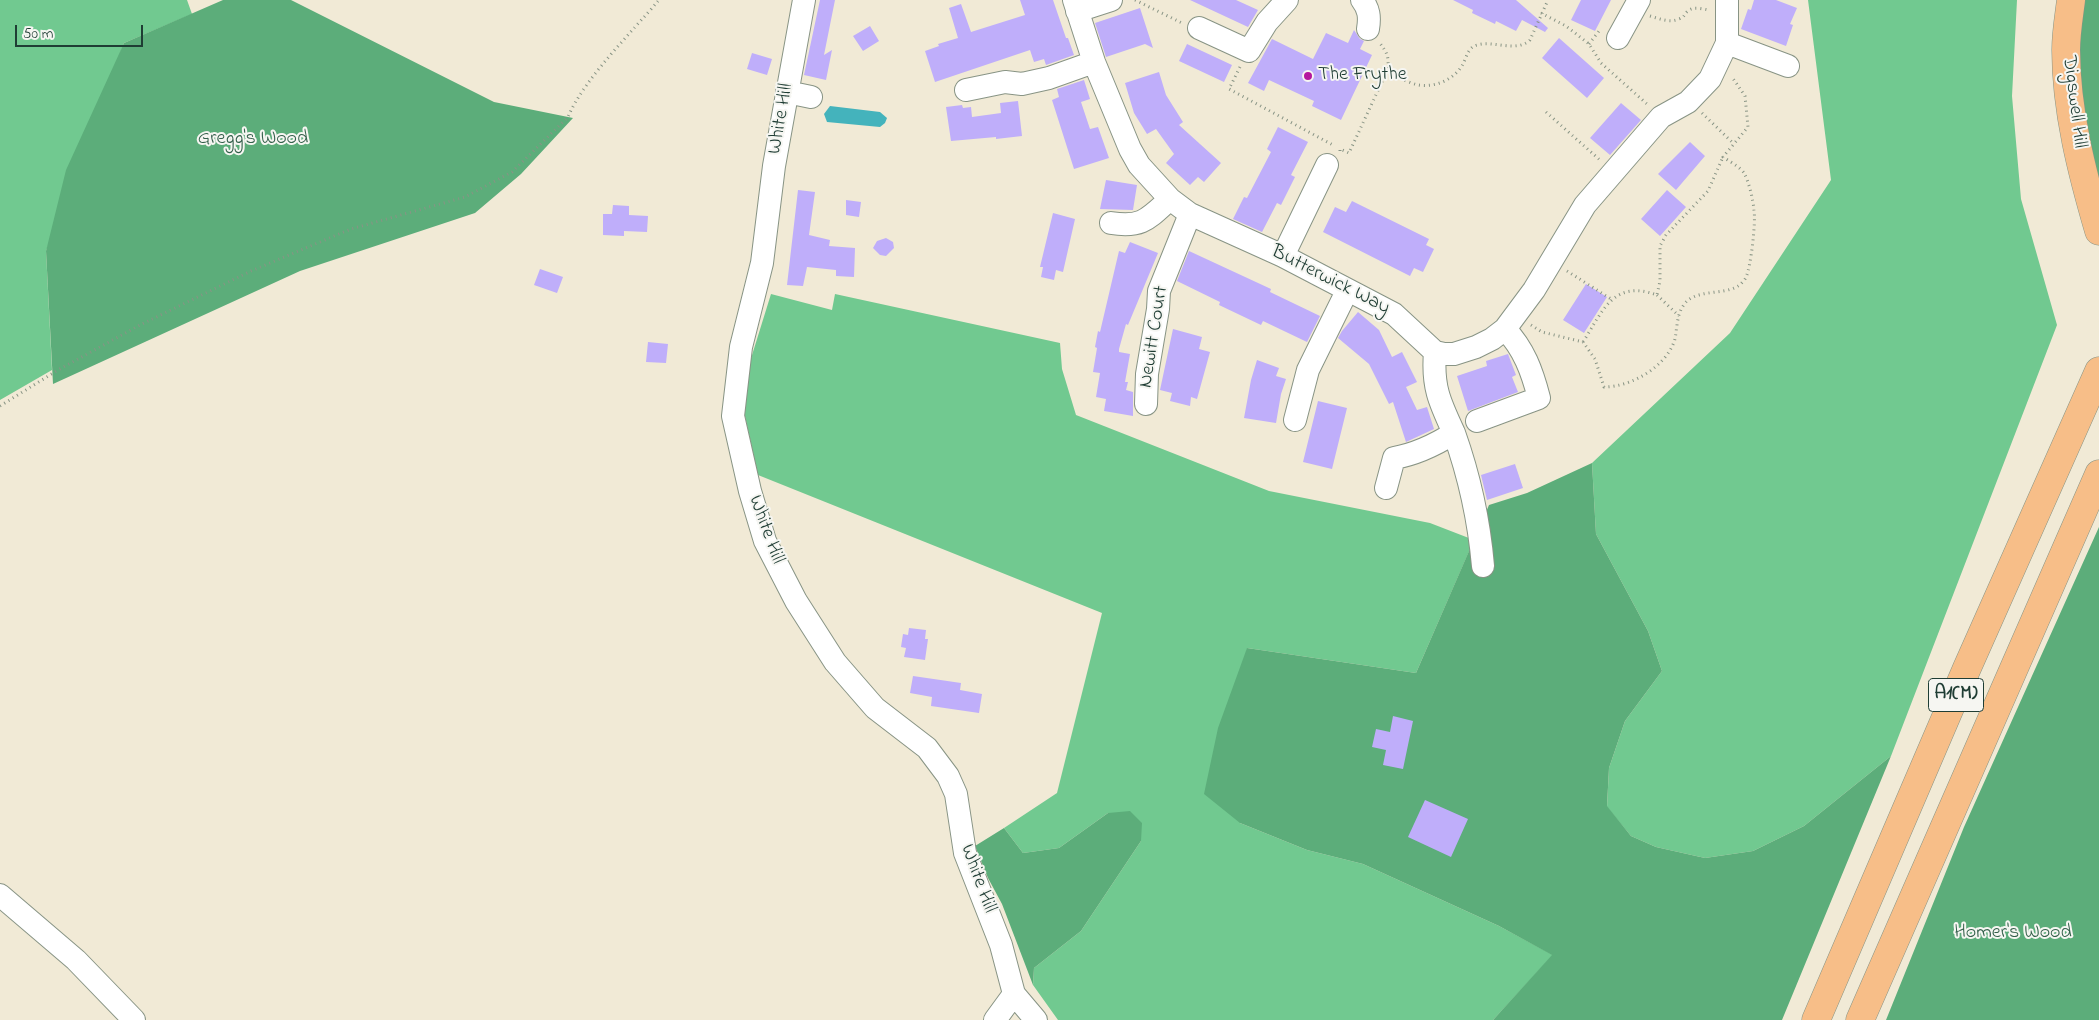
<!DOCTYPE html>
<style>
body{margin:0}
#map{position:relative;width:2099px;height:1020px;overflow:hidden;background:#f1ead6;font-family:"Indie Flower",sans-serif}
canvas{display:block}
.scale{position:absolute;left:15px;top:25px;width:128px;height:22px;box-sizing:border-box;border:2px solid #1f3d34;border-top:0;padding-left:6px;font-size:15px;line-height:18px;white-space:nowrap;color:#1f3d34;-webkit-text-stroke:4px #f6f6f2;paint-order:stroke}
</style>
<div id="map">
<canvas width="2099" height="1020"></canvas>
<div class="scale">50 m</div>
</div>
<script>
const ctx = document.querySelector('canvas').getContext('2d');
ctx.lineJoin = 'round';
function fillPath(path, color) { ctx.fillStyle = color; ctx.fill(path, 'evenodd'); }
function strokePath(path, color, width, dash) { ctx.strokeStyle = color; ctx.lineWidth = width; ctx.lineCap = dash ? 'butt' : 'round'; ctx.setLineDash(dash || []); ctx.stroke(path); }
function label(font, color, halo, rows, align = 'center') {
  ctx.font = font + ' "Indie Flower",sans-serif'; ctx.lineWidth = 4; ctx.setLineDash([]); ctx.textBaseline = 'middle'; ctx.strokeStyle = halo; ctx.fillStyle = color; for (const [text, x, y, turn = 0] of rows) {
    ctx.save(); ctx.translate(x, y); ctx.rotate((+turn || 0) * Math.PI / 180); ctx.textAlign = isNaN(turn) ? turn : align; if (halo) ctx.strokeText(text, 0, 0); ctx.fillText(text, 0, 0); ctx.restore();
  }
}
const green = new Path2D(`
 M0,0H187L192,14L124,43L46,251L52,370L0,400Z
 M1808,0H2017L2012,96L2021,199L2057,325L1891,756L1804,826L1753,851L1705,858L1656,847L1631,836L1607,807L1609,768L1625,721L1662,671L1648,631L1596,534L1592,463L1730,333L1831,180Z
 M771,294L832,310L835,294L1060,343L1062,369L1076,415L1269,491L1430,523L1474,540L1416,673L1247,648L1240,823L1307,850L1363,864L1499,926L1553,955L1493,1020H1058L1033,985L1034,968L1081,931L1141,841L1108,813L1059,848L1023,853L1004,828L1057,793L1102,613L758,475L744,412L748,368Z`);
const forest = new Path2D(`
 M223,0H291L494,102L573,118L521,174L475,213L300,271L53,384L46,251L66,170L124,43Z
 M2081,0H2099V200L2090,162L2077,48Z
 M1592,463L1596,534L1648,631L1662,671L1625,721L1609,768L1607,806L1631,836L1656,847L1705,858L1753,851L1804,826L1891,756L1782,1020H1493L1552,955L1499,926L1363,864L1307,850L1240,823L1204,794L1218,728L1247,648L1416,673L1489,505L1527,493Z
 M2099,527V1020H1886L1964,827Z
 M1130,811L1142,823L1141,841L1081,931L1034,968L1033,985L1002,904L988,878L975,846L1004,828L1023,853L1059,848L1108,813Z`);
const water = new Path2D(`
 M830,106L880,112L887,118L885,123L880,127L827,122L824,114Z`);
const building = new Path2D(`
 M820,0H835L824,55L832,50L826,80L804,75Z
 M1020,0H1053L1066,38H1068L1074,55L1046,65L1044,59L1034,62L1030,50L935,82L925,51L939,46L938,44L958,38L949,8L961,4L971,32L1025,15Z
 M1190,0H1236L1258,10L1248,27Z
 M1453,0H1516L1548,28L1545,32L1522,20L1516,31L1496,21L1495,24L1472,13L1473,10Z
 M1581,0H1611L1595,31L1571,20Z
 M1754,0H1776L1797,8L1790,24L1793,25L1786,46L1741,29L1748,9L1751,10Z
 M1140,8L1153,48L1145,44L1106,57L1095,23Z
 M870,26L879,41L863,51L853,36Z
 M1354,30L1360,39L1364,41L1360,49L1372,55L1341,120L1312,106L1314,101L1269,80L1264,91L1248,83L1272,39L1313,59L1326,33L1348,43Z
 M1559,38L1604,78L1587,98L1542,58Z
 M1187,44L1232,65L1224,82L1179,61Z
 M752,53L772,59L767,75L747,69Z
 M1159,72L1166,95L1183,122L1179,125L1221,163L1204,182L1198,177L1190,185L1166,163L1174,154L1156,129L1147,134L1134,113L1125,83Z
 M1084,80L1090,99L1081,102L1090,129L1098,127L1109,158L1074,169L1052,100L1059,97L1057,89Z
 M1018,101L1022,136L996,139V137L951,141L946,107L962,105L963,108L971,107L972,117L1001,113L1000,103Z
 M1621,103L1641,120L1610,155L1590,138Z
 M1278,127L1308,142L1291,175L1295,177L1281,205L1277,203L1262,232L1233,219L1244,197L1247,198L1271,152L1267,149Z
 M1690,142L1705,156L1676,190L1658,174Z
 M1106,180L1137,185L1133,210L1100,209Z
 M798,190L815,192L809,235L830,240L829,246L855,248L854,277L836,276V270L807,267L803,286L787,285Z
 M1667,190L1686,207L1660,236L1641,219Z
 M846,200L861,202L859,217L846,215Z
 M1352,201L1429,239L1426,245L1434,249L1423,272L1414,268L1410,276L1323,232L1335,207L1346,212Z
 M613,205L629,206V215L648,216L647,232L624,231V236L603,235V214H612Z
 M1053,213L1075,219L1063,272L1056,270L1054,280L1041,277L1043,267H1040Z
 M886,238L893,242L894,248L886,256L880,255L873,248L877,241Z
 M1130,242L1158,253L1128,325L1126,324L1119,349V352L1130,354L1125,382H1128L1126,390L1133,392V416L1104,411L1106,399L1096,397L1100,373L1093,372L1097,348L1095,347L1098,331L1100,332L1119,251L1125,253Z
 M1189,251L1271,289L1270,292L1320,316L1307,342L1263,321L1261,325L1219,305L1220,302L1177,281Z
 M540,269L563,277L557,293L534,285Z
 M1586,284L1607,297L1584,333L1563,320Z
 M1358,312L1379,330L1392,357L1402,352L1417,382L1406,387L1417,410L1427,407L1434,429L1406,442L1393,402L1389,404L1369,364L1338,338L1342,331Z
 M1173,329L1202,337L1199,349L1210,352L1197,399L1191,397L1190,406L1170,401L1172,393L1160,390Z
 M648,342L668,344L666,363L646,362Z
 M1508,354L1516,375L1512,377L1518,392L1468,411L1457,376L1487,366L1486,361Z
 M1257,360L1279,368L1276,376L1286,379L1281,394L1276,423L1244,418L1251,380Z
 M1318,401L1347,408L1332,469L1303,462Z
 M1515,464L1523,488L1487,500L1481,475Z
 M909,628L926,630L925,639H928L925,660L904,657L906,648L901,647L903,634L908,635Z
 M913,676L961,683L960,690L982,694L979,713L931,706L932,697L910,693Z
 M1393,716L1413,721L1403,769L1383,765L1386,750L1372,747L1376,729L1390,732Z
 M1425,800L1468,819L1451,857L1408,837Z`);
const path = new Path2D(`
 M1135,0L1182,23
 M1541,13L1566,26L1589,44L1601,63L1647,104
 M1650,16C1660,19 1670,23 1679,19C1685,17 1684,14 1688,11C1693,6 1702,9 1709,10
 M1589,44L1599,31
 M1240,67L1229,89L1333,145
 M1387,71C1396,76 1408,83 1419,85C1436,88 1457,78 1464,62C1467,55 1469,47 1477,45C1494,40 1516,53 1530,40L1548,0
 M1546,112L1601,161
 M1702,113L1734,144
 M1340,151V149L1349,153L1387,71C1390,58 1387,52 1379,42
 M1567,271L1611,299
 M1657,295L1679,316
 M1531,325L1542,332L1583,342L1595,359L1604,387C1632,387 1667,366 1675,339C1677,328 1677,315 1683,306C1694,288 1722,296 1738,286C1741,284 1745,280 1746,277C1751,267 1756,221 1754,210C1753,199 1749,182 1744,173C1740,167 1729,161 1723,157L1748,127L1745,96L1732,77
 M1583,342C1603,311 1613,279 1657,295L1660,281V246L1666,235L1708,191L1723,157
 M0,406L58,370L140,325L251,271L351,229L465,197L512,172L568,117C584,79 631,33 659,0`);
const minor = new Path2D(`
 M804,0L774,166L762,263L741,347L733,416L750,491L765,541L796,601L835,662L875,708L927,748L948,776L956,794L965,853L1001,945L1014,994L1036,1020
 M1074,0L1094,62L1130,149L1139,165L1170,199L1190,214L1283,256L1394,314L1435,352L1444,354H1454L1476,347L1492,339L1505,329L1534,290L1585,205L1661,117L1688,102L1710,79L1727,43V0
 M1362,0C1369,9 1370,17 1368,29
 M1077,11L1111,0
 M1199,28L1249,51L1267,22L1287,0
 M1618,38L1639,0
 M1727,43L1788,66
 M966,90L1005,82L1022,84L1049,78L1094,62
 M787,92L811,97
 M1111,223C1142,228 1148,219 1170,199
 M1283,256L1327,165
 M1146,404L1147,374L1158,309L1159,291L1190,214
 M1295,420L1308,370L1347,291
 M1477,421L1539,398C1532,371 1524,349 1505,329
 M1454,433C1470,478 1479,520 1483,566
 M1386,488L1394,458C1417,454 1435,445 1454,433C1440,403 1432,387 1435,352
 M0,895L76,960L134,1020
 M995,1020L1014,994`);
const major = new Path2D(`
 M2071,0C2069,16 2066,33 2066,50C2066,111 2082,173 2099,231`);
const highway = new Path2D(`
 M1816,1020L1967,668L2099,371
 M1860,1020L2099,474`);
const markers = [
 [1308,76,5,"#b5179e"]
];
const shields = [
 [1956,695,55]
];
const shieldNames = [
 ["A1(M)",1956,695]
];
const poiNames = [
 ["The Frythe",1318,76]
];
const streetNames = [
 ["Digswell Hill",2073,102,83],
 ["White Hill",782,119,-80],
 ["Butterwick Way",1330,281,27],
 ["Newitt Court",1155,337,-81],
 ["White Hill",765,530,70],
 ["White Hill",977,879,70]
];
const parkNames = [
 ["Gregg's Wood",253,140],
 ["Homer's Wood",2013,934]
];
fillPath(green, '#71c990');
fillPath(forest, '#5cad7a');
fillPath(water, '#44b3bc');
fillPath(building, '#bfaefa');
strokePath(minor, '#889485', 24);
strokePath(major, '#889485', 29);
strokePath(highway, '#889485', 29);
strokePath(path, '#889485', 3, [1, 4]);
strokePath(minor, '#fff', 22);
strokePath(major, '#f7be88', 28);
strokePath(highway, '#f7be88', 28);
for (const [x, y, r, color] of markers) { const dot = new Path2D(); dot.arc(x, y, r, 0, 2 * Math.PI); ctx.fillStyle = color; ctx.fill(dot); strokePath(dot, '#f6f6f2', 2); }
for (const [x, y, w] of shields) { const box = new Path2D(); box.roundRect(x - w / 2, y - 16.5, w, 33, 4); ctx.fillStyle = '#f6f6f2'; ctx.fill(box); strokePath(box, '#1f3d34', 1); }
label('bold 19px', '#1f3d34', null, shieldNames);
label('20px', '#1f3d34', '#f6f6f2', poiNames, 'left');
label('20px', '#1f3d34', '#f6f6f2', streetNames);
label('20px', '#34604b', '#f6f6f2', parkNames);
</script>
